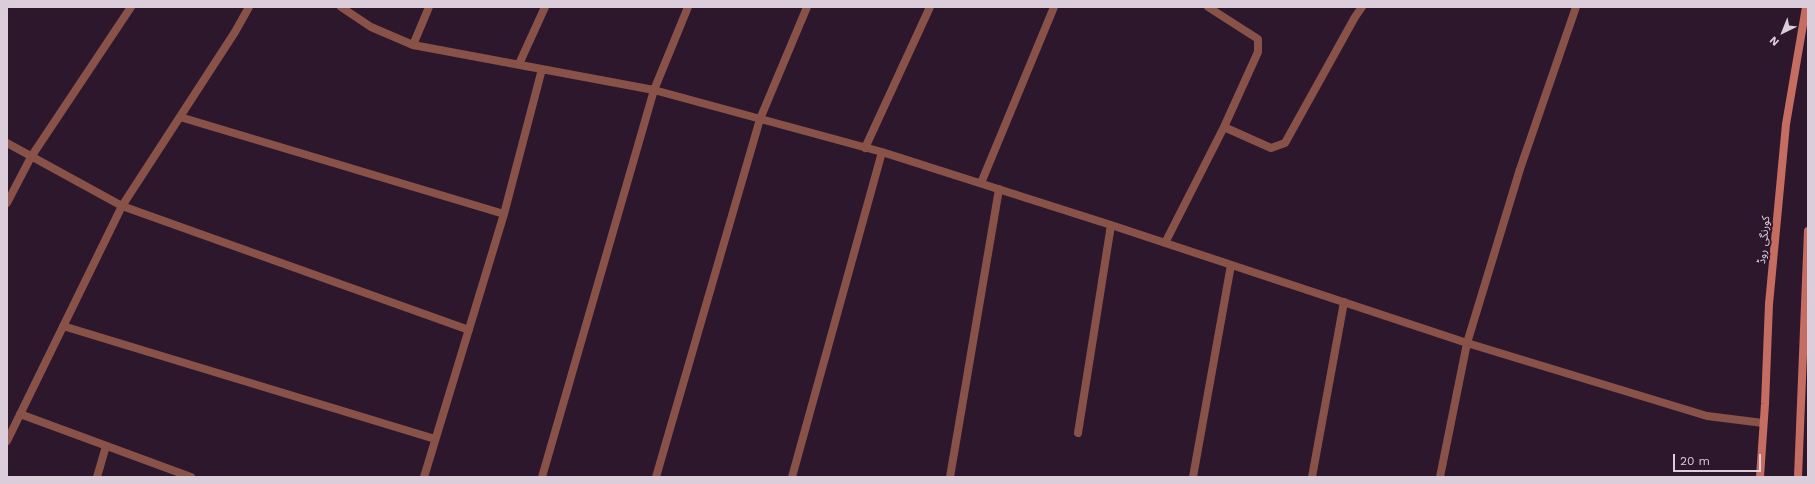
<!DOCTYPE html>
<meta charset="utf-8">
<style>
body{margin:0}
#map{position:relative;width:1815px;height:484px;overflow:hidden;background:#2c172c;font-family:"Work Sans",sans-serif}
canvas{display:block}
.frame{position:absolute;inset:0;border:8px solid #dccddb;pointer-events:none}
.north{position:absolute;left:1763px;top:12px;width:40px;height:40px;-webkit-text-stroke:3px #2c172c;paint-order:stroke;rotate:223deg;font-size:11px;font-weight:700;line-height:16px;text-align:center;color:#dccddb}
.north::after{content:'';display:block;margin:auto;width:14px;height:18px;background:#dccddb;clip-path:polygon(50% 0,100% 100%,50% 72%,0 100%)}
.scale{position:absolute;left:1673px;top:454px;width:88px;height:18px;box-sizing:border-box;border:2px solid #dccddb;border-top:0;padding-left:5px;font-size:12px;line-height:14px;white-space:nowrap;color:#dccddb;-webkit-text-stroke:3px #2c172c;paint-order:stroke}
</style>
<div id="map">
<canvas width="1815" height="484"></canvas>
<div class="frame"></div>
<div class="north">N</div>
<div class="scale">20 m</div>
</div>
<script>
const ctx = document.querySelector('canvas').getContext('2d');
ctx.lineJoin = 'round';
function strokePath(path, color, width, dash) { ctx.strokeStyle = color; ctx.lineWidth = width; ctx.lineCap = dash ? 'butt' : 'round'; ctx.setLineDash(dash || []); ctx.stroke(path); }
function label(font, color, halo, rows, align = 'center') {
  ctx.font = font + ' "Work Sans","Noto Sans Arabic",sans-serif'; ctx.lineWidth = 4; ctx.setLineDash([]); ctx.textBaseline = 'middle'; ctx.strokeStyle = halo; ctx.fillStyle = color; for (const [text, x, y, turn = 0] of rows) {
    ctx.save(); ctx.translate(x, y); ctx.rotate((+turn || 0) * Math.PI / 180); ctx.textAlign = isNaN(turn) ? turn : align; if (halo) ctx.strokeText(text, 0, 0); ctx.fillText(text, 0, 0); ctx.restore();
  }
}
const minor = new Path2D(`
 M341,7L371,27L413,45L654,90L882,152L1111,225L1467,343L1707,416L1763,423
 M413,45L429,7
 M519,64L545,7
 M180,117L504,214
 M1224,127L1271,148L1285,143L1355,17L1362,7
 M7,143L122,206L469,330
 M865,148L930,7
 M981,183L1054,7
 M7,203L31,157L131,7
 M1165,243L1224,127L1258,52V39L1208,7
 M63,326L435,439
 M20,414L191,477
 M1078,433L1111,225
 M7,441L122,206L235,32L249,7
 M97,477L106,446
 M424,477L504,214L542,69
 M542,477L654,90L688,7
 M656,477L760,119L807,7
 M792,477L882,152
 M950,477L999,189
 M1193,477L1231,265
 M1312,477L1344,302
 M1440,477L1467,343L1520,169L1576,7`);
const secondary = new Path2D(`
 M1760,477L1765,404L1769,304L1786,124L1806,7
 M1798,477L1808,231`);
const streetNames = [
 ["کورنگی روڈ",1764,240,-85]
];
strokePath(minor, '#895249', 8);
strokePath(secondary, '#c46d60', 8);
label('11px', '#dccddb', '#2c172c', streetNames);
</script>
